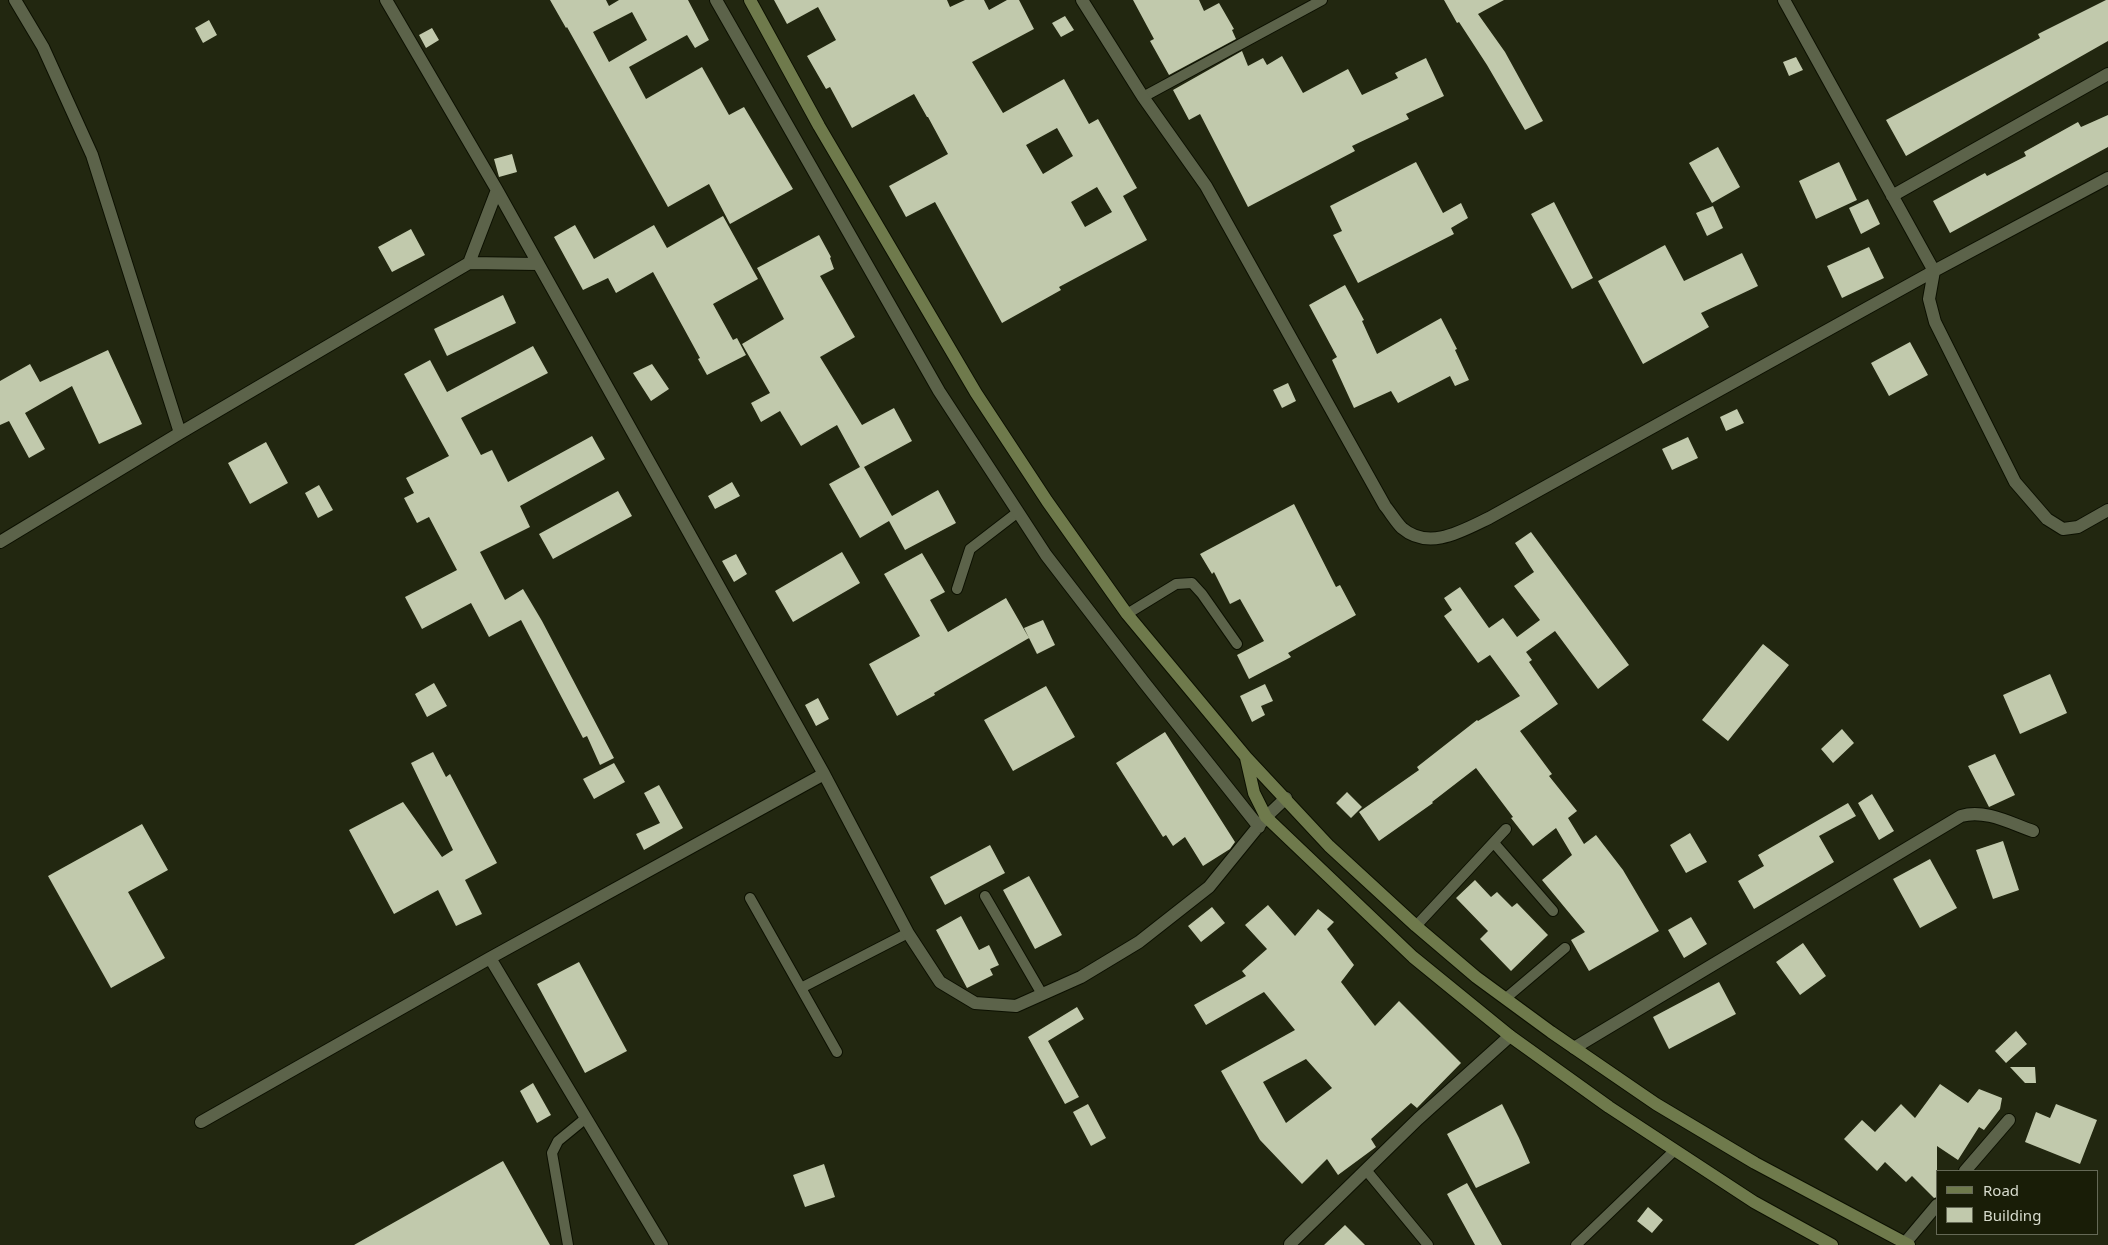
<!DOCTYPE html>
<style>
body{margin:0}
#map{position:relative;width:2108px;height:1245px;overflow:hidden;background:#222710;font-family:"Noto Sans",sans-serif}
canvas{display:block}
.legend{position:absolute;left:1936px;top:1170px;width:162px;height:65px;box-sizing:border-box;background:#191d07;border:1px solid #656956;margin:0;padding:6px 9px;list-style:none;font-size:15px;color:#d7dbcd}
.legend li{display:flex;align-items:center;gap:10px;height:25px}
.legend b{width:25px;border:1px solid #656956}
</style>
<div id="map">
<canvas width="2108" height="1245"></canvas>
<ul class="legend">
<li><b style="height:6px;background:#6f7a4c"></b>Road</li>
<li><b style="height:14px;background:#c1c9ac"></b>Building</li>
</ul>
</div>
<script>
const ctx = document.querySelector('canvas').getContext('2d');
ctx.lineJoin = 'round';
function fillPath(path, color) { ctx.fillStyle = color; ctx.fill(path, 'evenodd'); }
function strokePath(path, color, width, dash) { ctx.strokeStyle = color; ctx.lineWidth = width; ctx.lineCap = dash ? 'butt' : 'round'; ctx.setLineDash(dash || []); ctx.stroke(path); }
const building = new Path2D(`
 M550,0H606L609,6L619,0H688L709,40L695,48L687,35L629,67L646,99L702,67L729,115L744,107L793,189L730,224L709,184L668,207L567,27L566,28ZM632,12L647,40L609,62L593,32Z
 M774,0H947L950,7L965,0H984L989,10L1007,0H1019L1034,29L972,62L1003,113L1064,79L1089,124L1098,119L1137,188L1123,196L1147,240L1059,287L1061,290L1002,323L935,202L906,217L889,186L948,154L928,117H927L914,94L852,128L830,87L826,89L807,56L836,40L818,7L787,24ZM1057,128L1073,156L1043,174L1026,145ZM1097,187L1112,212L1085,227L1071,202Z
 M1133,0H1199L1204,11L1219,3L1234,29L1232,30L1236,39L1169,75L1150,41L1154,39Z
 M1444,0H1504L1478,14L1505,52L1543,121L1525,130L1487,65L1459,22L1457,23Z
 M2106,0H2108V41L1906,156L1886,120L2040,38L2038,34Z
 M1065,16L1074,30L1061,37L1052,23Z
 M209,20L217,35L203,43L195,28Z
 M432,28L439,40L426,48L419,35Z
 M1242,51L1248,66L1263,58L1267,65L1282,56L1303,93L1348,69L1362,95L1398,78L1395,73L1426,58L1444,96L1406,114L1409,119L1352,146L1355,151L1248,207L1200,114L1189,120L1173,90Z
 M1796,57L1803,70L1789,76L1783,62Z
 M2108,115V147L1950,233L1933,201L1985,173L1987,176L2026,156L2024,152L2078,122L2081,127Z
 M1718,147L1740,187L1712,203L1689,163Z
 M512,154L517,172L499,177L494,159Z
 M1416,162L1443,213L1461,203L1468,218L1451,228L1454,234L1358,283L1333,235L1342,231L1330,206Z
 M1839,162L1857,200L1816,219L1799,181Z
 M1868,199L1880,224L1861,234L1849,208Z
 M1554,202L1593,278L1572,289L1531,214Z
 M1713,206L1723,228L1707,236L1696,213Z
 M723,216L758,279L713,304L733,340L737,338L746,355L707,375L698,359L700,358L653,272L616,293L608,278L583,290L554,237L575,225L594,259L654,225L667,248Z
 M411,229L425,255L392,272L378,247Z
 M819,235L831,257L830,258L834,269L820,276L855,337L820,357L862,425L894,408L912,441L864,467L892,516L938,490L956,523L905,550L889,521L860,538L829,484L860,467L837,425L801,446L780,411L761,422L751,403L770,393L742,344L784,319L757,268Z
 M1665,245L1684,281L1742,253L1758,286L1701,313L1709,327L1643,364L1598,281Z
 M1869,247L1884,278L1842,298L1827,266Z
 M1345,285L1364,320L1362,321L1377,354L1441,318L1457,349L1455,350L1469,380L1455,386L1450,376L1398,403L1391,391L1354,408L1332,360L1337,357L1309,305Z
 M503,295L516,323L447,356L434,329Z
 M1910,342L1928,375L1889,396L1871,363Z
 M533,346L548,373L461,418L481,455L492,450L508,482L592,436L605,459L520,506L530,527L480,552L505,600L523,589L542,621L614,758L600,765L587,736L583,738L521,620L489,637L471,603L422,629L405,597L457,570L429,517L417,523L404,498L414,493L406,478L449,456L404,374L430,360L447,392Z
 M108,350L142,424L99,444L72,386L25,413L45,449L29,458L9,421L0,425V381L30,364L40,382Z
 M652,364L669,389L651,401L633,373Z
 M1288,383L1296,401L1282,408L1273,390Z
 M1737,409L1744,423L1726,431L1720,417Z
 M1688,437L1698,458L1672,470L1662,449Z
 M266,442L288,483L250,504L228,463Z
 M732,482L740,496L715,509L708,496Z
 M319,485L333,510L318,518L305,493Z
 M618,491L632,516L553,559L539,534Z
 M1294,504L1336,587L1340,585L1356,615L1288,653L1291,657L1249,679L1237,655L1264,641L1240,599L1230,604L1214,572L1212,574L1200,554Z
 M1531,532L1629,665L1598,689L1555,631L1526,652L1532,660L1529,662L1558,704L1520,731L1552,774L1549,776L1577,811L1568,818L1584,844L1596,835L1623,870L1659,931L1589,971L1571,940L1585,932L1542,880L1572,855L1556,828L1533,846L1511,818L1513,817L1476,768L1432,802L1433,803L1379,841L1359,812L1419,770L1417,767L1477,720L1478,721L1520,696L1490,655L1478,663L1444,616L1452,610L1444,598L1460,587L1489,628L1503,618L1517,637L1540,620L1514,586L1534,572L1515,543Z
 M842,552L860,583L793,622L775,591Z
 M922,553L945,592L930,600L948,632L1006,598L1029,638L934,693L935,695L897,716L869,664L920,636L884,574Z
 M736,554L747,574L734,582L722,561Z
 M1043,620L1055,645L1037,654L1024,628Z
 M1763,644L1789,665L1728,741L1702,720Z
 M2050,674L2067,713L2020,734L2003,695Z
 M434,683L447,706L427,717L415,694Z
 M1265,684L1273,701L1261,706L1265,715L1252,722L1240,696Z
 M1046,686L1075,737L1013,771L984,720Z
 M818,698L829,719L816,726L805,705Z
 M1842,729L1854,743L1833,763L1821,749Z
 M1165,732L1235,842L1230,849L1203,866L1185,837L1173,846L1166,835L1163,837L1116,763Z
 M433,752L446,777L450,774L497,863L465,880L482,914L456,926L438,890L394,914L349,830L403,802L442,857L453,850L411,763Z
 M1995,754L2015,795L1989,807L1968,766Z
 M614,763L625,782L594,799L583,779Z
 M659,785L683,828L644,850L636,834L660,823L644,793Z
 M1347,792L1362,807L1351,818L1336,803Z
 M1872,794L1894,831L1879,840L1858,803Z
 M1848,803L1856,816L1819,836L1834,862L1754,909L1738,881L1764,866L1758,855Z
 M142,824L168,870L128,892L165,958L111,988L48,876Z
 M1690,833L1707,862L1686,873L1670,845Z
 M2003,841L2019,890L1993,899L1976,850Z
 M990,845L1005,873L945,905L930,877Z
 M1930,859L1957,908L1920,928L1893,879Z
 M1029,876L1062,935L1035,949L1003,890Z
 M1475,880L1491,897L1497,892L1512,907L1517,903L1548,935L1511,971L1480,939L1488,931L1456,898Z
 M1268,905L1295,936L1318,909L1334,922L1327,929L1354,965L1341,982L1375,1026L1399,1001L1461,1063L1417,1108L1411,1103L1371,1139L1376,1147L1338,1175L1327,1159L1302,1184L1260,1140L1221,1071L1295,1030L1264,992L1206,1025L1194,1005L1246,976L1242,971L1267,949L1245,925ZM1306,1059L1332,1088L1286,1123L1263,1082Z
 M1212,907L1225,923L1201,942L1188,926Z
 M961,916L979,950L989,945L999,965L990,969L993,975L967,988L936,930Z
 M1691,917L1707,944L1684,958L1668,930Z
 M1803,943L1826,976L1800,995L1776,962Z
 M579,962L627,1051L585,1073L537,984Z
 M1719,982L1736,1014L1669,1049L1653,1017Z
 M1077,1007L1084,1019L1048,1041L1079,1097L1065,1104L1028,1037Z
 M2016,1031L2027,1044L2006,1063L1995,1051Z
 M2010,1067H2035L2036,1083H2025Z
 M533,1083L551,1115L537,1123L520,1091Z
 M1940,1084L1968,1103L1979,1089L2002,1098L2000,1109L1984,1130L1979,1127L1958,1160L1937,1146V1197L1934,1198L1912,1176L1906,1182L1885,1162L1877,1171L1844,1139L1862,1120L1875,1132L1901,1104L1915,1118Z
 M1088,1104L1106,1138L1091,1146L1073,1112Z
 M1502,1104L1519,1138L1530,1163L1476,1188L1447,1134Z
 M2056,1104L2097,1120L2080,1164L2025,1142L2036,1112L2050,1118Z
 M503,1161L550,1245H354Z
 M824,1164L835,1197L805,1207L793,1175Z
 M1467,1183L1502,1245H1475L1447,1194Z
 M1648,1207L1663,1220L1652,1233L1637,1221Z
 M1345,1225L1365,1245H1324Z`);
const service = new Path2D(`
 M1143,97L1322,0
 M957,589L970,549L1018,512
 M1127,614L1176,584L1192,583L1202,594L1237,644
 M1494,843L1553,911
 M985,896L1042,994
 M750,898L837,1052
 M1416,926L1506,829
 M801,988L908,933
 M1506,998L1565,948
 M1366,1170L1428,1245
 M568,1245L552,1153L558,1141L586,1118
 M1576,1245L1675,1150`);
const minor = new Path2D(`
 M15,0L43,47L92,155L180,433
 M386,0L497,190L824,774L908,933L940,982L975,1003L1016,1006L1081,977L1139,942L1209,887L1266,817L1286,798
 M716,0L939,391L1018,512L1046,555L1143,681L1259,827
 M1082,0L1143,97L1206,186L1385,506C1390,512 1396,522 1402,528C1429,551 1462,531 1489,518L1934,271L2108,178
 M1784,0L1934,271L1929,299L1935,322L2015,482L2047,519L2063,529L2078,527L2108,510
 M1892,196L2108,74
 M469,263L497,190
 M0,542L180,433L469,263L538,264
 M490,958L662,1245
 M1574,1048L1961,816C1985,809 2010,823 2033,831
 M201,1122L490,958L824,774
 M1965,1171L2009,1120
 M1905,1243L1937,1205
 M1290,1244L1418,1119L1510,1036`);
const secondary = new Path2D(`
 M750,0L819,126L976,393L1047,501L1127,614L1246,757L1329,846L1416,926L1476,977L1551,1032L1656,1104L1755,1163L1909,1245
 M1246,758L1254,793L1266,817L1413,957L1510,1036L1609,1107L1754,1202L1832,1245`);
fillPath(building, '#c1c9ac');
strokePath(service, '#0c1000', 12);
strokePath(minor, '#0c1000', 14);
strokePath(secondary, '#0c1000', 14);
strokePath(service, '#5c634a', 10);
strokePath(minor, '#5c634a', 12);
strokePath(secondary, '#6f7a4c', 12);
</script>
